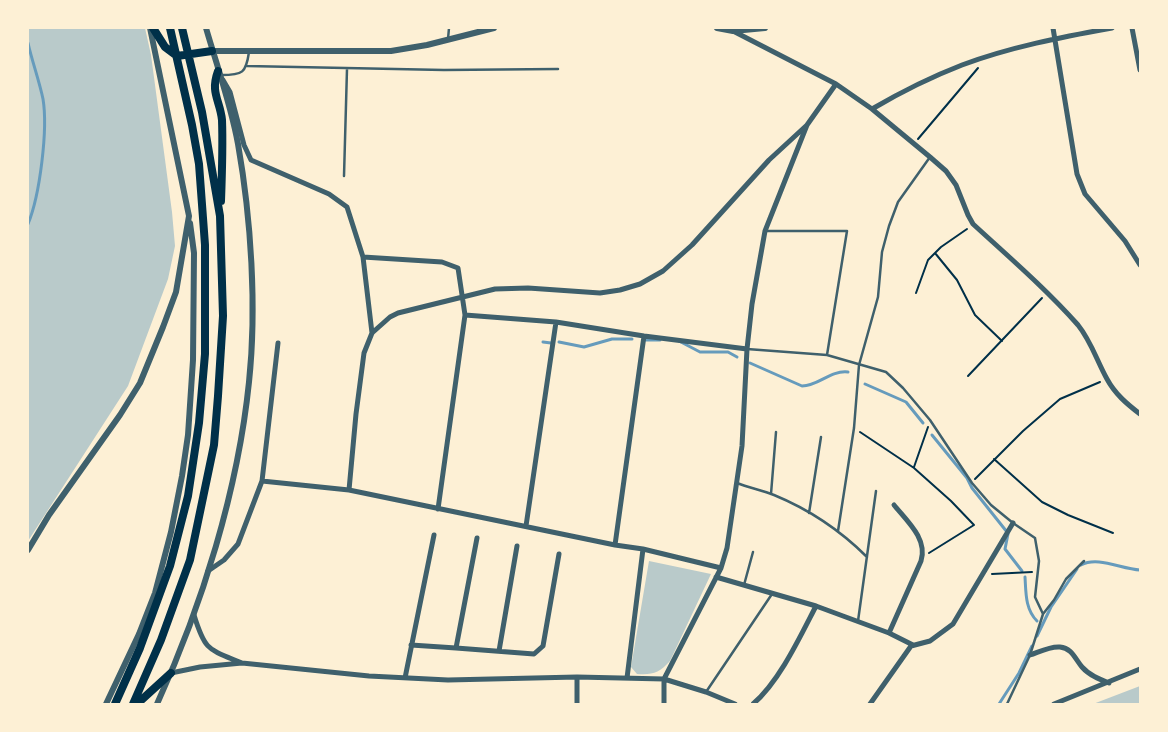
<!DOCTYPE html>
<style>
body{margin:0}
#map{position:relative;width:1168px;height:732px;overflow:hidden;background:#fdf0d5;font-family:"Public Sans",sans-serif}
canvas{display:block}
.frame{position:absolute;inset:0;border:29px solid #fdf0d5;pointer-events:none}
</style>
<div id="map">
<canvas width="1168" height="732"></canvas>
<div class="frame"></div>
</div>
<script>
const ctx = document.querySelector('canvas').getContext('2d');
ctx.lineJoin = 'round';
function fillPath(path, color) { ctx.fillStyle = color; ctx.fill(path, 'evenodd'); }
function strokePath(path, color, width, dash) { ctx.strokeStyle = color; ctx.lineWidth = width; ctx.lineCap = dash ? 'butt' : 'round'; ctx.setLineDash(dash || []); ctx.stroke(path); }
const green = new Path2D(`
 M28,28H145L151,55L172,212L175,246L168,279L128,386L28,541Z
 M649,561L711,574L670,661C659,673 653,675 637,674L631,667Z
 M1140,686V704H1093Z`);
const stream = new Path2D(`
 M28,43C32,61 39,80 43,99C48,129 40,195 28,224
 M646,340H660
 M679,341L700,352H728L737,357
 M543,342L551,343
 M559,342L584,347L612,339H632
 M750,363L802,386C819,386 830,370 848,372
 M865,384L906,402L923,423
 M932,435L967,478L972,488L1007,532
 M1008,534L1005,549L1022,571
 M1081,565C1098,556 1121,569 1140,570
 M1025,577C1026,592 1025,609 1037,621
 M1037,636L1051,607L1077,569
 M999,704L1019,673L1032,646`);
const path = new Path2D(`
 M918,139L978,68
 M935,253L957,280L975,315L1002,341
 M916,293L928,260L941,247L967,229
 M968,376L1042,298
 M860,432L914,468L951,501L974,525L929,553
 M994,459L1042,502L1068,515L1113,533
 M914,467L928,427
 M975,479L1023,431L1060,399L1100,382
 M992,574L1032,572`);
const service = new Path2D(`
 M448,39L449,28
 M247,66L444,70L558,69
 M221,75C243,75 246,73 249,52
 M344,176L347,69
 M766,231H847L827,355
 M747,349L827,355L886,372L903,388L930,420L972,483L991,505L1013,523L1035,538L1039,561L1035,597L1043,614
 M737,483C749,488 762,490 774,495C808,509 841,531 867,557
 M771,494L776,432
 M809,513L821,437
 M838,531L854,428L859,365L878,297L882,252L889,226L898,202L930,157
 M744,585L753,552
 M858,621L876,491
 M706,692L772,594
 M1007,704L1030,655L1043,614L1054,600L1066,579L1084,561`);
const minor = new Path2D(`
 M1053,28L1077,174L1085,194L1125,241L1140,265
 M1132,28L1140,70
 M733,31L836,84L872,109L930,157L946,171L956,185L968,215L973,224C1009,257 1046,289 1078,325C1091,341 1097,361 1107,379C1115,394 1127,404 1140,414
 M223,80L230,92L244,145L251,160L329,194L347,207L363,257L372,333
 M872,109C901,92 931,77 962,65C1010,47 1062,37 1112,28
 M363,257L442,262L458,268L465,315L438,509
 M465,315L556,322L644,336L747,349
 M262,481L349,490L615,545L643,549L721,568
 M349,490L356,414L364,353L372,333L390,317L398,313L495,289L528,288L600,293L620,290L640,284L663,271L692,245L769,160L807,125
 M526,526L556,322
 M615,545L644,336
 M208,571L224,560L238,544L262,481L278,343
 M716,577L816,606L889,633L913,645
 M194,615C205,651 208,649 242,663
 M889,633L921,561C928,539 907,521 894,505
 M411,645L456,648L477,538
 M456,648L534,654L543,646L559,554
 M499,651L517,546
 M1030,655C1039,652 1050,646 1060,647C1072,648 1075,659 1082,667C1089,675 1099,679 1109,683
 M171,673L200,667L242,663L369,676L448,680L577,677L664,679L706,692L735,704
 M577,677V704
 M405,678L434,535
 M627,678L643,549
 M664,704V679L721,568L727,548L742,446L747,349L752,304L765,231L807,125L836,84
 M753,704C779,682 800,637 816,606
 M870,704L911,646L930,641L953,624L1013,523
 M1054,704L1140,669`);
const tertiary = new Path2D(`
 M717,28L733,31L765,28
 M212,51H391L427,45L494,28
 M28,550L49,515L120,415L140,383L163,327L176,292L189,216L150,28
 M106,704L139,634L155,593L171,532L182,476L188,435L193,360L194,253L190,223
 M157,704C202,606 238,490 249,382C257,307 251,218 238,144C231,105 217,66 206,28`);
const primary = new Path2D(`
 M153,28L165,47L177,56L212,51
 M218,71C210,93 220,100 222,120C223,147 222,174 221,201
 M115,704L140,648L170,566L188,496L199,423L205,354V245L199,164L192,125L170,28
 M133,704L161,640L190,560L214,445L218,396L223,316L220,216L202,112L182,28
 M137,704L171,673`);
fillPath(green, '#b9caca');
strokePath(stream, '#669bbc', 3);
strokePath(path, '#003049', 2);
strokePath(service, '#3f606c', 2.5);
strokePath(minor, '#3f606c', 5);
strokePath(tertiary, '#3f606c', 6);
strokePath(primary, '#003049', 8);
</script>
